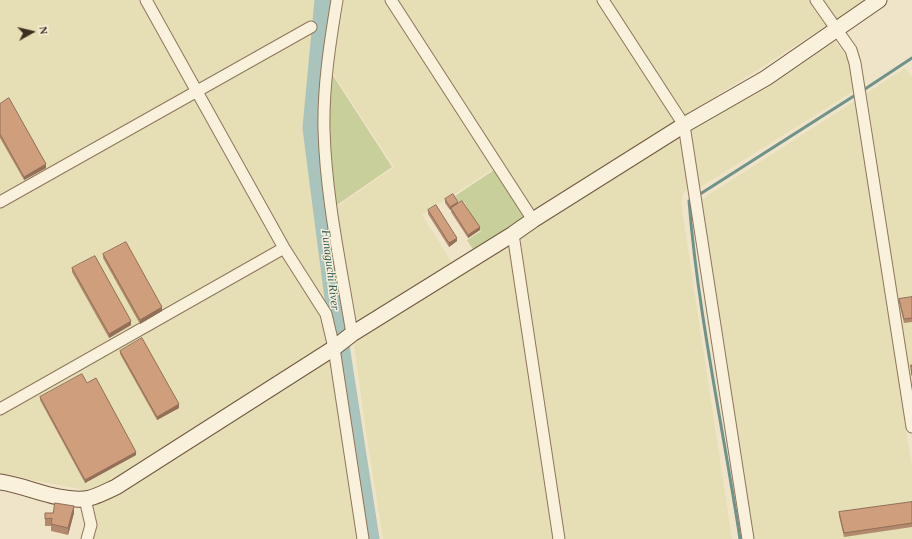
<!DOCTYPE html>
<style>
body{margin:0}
#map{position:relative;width:912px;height:539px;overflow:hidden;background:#f0e4c8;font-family:"Times New Roman",serif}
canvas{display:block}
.north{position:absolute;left:12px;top:12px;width:40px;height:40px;-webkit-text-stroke:3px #f7eed8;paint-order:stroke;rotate:82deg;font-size:11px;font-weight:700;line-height:16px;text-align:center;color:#3d2e20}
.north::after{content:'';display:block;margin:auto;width:14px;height:18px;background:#3d2e20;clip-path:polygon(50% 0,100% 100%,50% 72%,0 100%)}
</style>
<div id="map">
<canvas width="912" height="539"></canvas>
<div class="north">N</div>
</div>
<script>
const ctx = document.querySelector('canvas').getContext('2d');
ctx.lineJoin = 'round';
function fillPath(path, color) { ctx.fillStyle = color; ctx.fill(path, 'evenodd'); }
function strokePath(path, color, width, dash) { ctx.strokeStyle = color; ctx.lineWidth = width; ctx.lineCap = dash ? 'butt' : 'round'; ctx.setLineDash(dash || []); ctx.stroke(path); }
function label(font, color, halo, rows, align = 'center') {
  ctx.font = font + ' "Times New Roman",serif'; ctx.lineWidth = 3; ctx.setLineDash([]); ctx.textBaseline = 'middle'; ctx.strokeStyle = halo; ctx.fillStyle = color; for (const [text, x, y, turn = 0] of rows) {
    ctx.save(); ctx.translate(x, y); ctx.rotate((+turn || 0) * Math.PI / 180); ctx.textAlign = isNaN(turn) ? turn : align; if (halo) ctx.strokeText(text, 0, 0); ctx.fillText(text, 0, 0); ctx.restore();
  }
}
const farmland = new Path2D(`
 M0,0H332L320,45L314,110L334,348L363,539H91L95,529L93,510L80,489L0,474Z
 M342,0H385L493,169L422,215L453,264L352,325L335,208L394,167L332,72Z
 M397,0H599L675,119V122L534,213Z
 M610,0H812L825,20L826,26L685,116Z
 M822,0H862L864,3L836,22Z
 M835,41L850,62L855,90L699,188L691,128Z
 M905,68L912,77V399L867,93Z
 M855,101L860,125L912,468V539H753L702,207V199Z
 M674,137L679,138L682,143L689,186L683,194L681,203L732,539H564L521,243L523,235Z
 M504,246H510L555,539H383L366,432L354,346V343Z`);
const green = new Path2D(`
 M332,74L392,167L334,207L330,153L329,113Z
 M494,170L525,216V218L474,251L467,240L481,231L464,202L460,204L455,196Z`);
const stream = new Path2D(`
 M862,91L912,58
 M697,196L857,94
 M692,199L689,201C698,314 723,427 740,539`);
const river = new Path2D(`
 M324,0L312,128L341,352L370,539`);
const street = new Path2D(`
 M146,0L284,248L326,314L334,348L363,539
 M337,0C330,42 323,87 324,130C326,199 341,266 352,334
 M391,0L533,220
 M603,0L684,125L748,539
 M816,0L851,50L855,63L912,427
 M0,202L311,27
 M513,234L559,539
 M0,409L284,248
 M85,499L91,525L87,539`);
const secondary = new Path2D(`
 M0,482C28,486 55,501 84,499C93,499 107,491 116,487L334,348L352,334L513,234L533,220L684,125L766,78L879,0`);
const wall = new Path2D(`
 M0,104L46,168L24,180L0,138Z
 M445,199L458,203L480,230L468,238L451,212V210H450L445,203Z
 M428,210L457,241L449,247L428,214Z
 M103,254L162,311L140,324L103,258Z
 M72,268L131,325L109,338L72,272Z
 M912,297V322L904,323L899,302V299Z
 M120,351L179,408L157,420L120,354Z
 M87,383L136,455L85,483L40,400V397Z
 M912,502V527L844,537L839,516V512Z
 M45,513H74L68,535L51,531V526H45Z`);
const shadedWall = new Path2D(`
 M46,164V168L24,180V177Z
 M458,202V205L451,208L450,210V207Z
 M480,227V230L468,238V235Z
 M457,238V241L449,247V243Z
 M162,307V311L140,324V320Z
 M131,321V325L109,338V334Z
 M179,404V408L157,420V417Z
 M136,452V455L85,483V480Z
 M74,506V513L68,535V528Z`);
const building = new Path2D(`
 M9,98L46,164L24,177L0,134V104Z
 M453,194L458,202L450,207L445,199Z
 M462,201L480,227L468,235L451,208Z
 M436,205L457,238L449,243L428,210Z
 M126,242L162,307L140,320L103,254Z
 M95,256L131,321L109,334L72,268Z
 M912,297V318L904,319L899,299Z
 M142,338L179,404L157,417L120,351Z
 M911,365H912V375Z
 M82,374L87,383L96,378L136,452L85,480L40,397Z
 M912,502V523L844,533L839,512Z
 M55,503L74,506L68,528L51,524L52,518L45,519V513H53Z`);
const waterNames = [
 ["Funaguchi River",330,270,83]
];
fillPath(farmland, '#e6deb5');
fillPath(green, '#c9cf9b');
strokePath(stream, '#6f938a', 3);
strokePath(river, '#a9c4bc', 19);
strokePath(street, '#8d765c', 13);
strokePath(secondary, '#6f573f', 17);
strokePath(street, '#faf1dc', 11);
strokePath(secondary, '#faf1dc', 15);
fillPath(wall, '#b2896c');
fillPath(shadedWall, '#916f58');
fillPath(building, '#cf9f7d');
strokePath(building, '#916f58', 1);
label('italic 12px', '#2f5d5a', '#f7eed8', waterNames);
</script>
